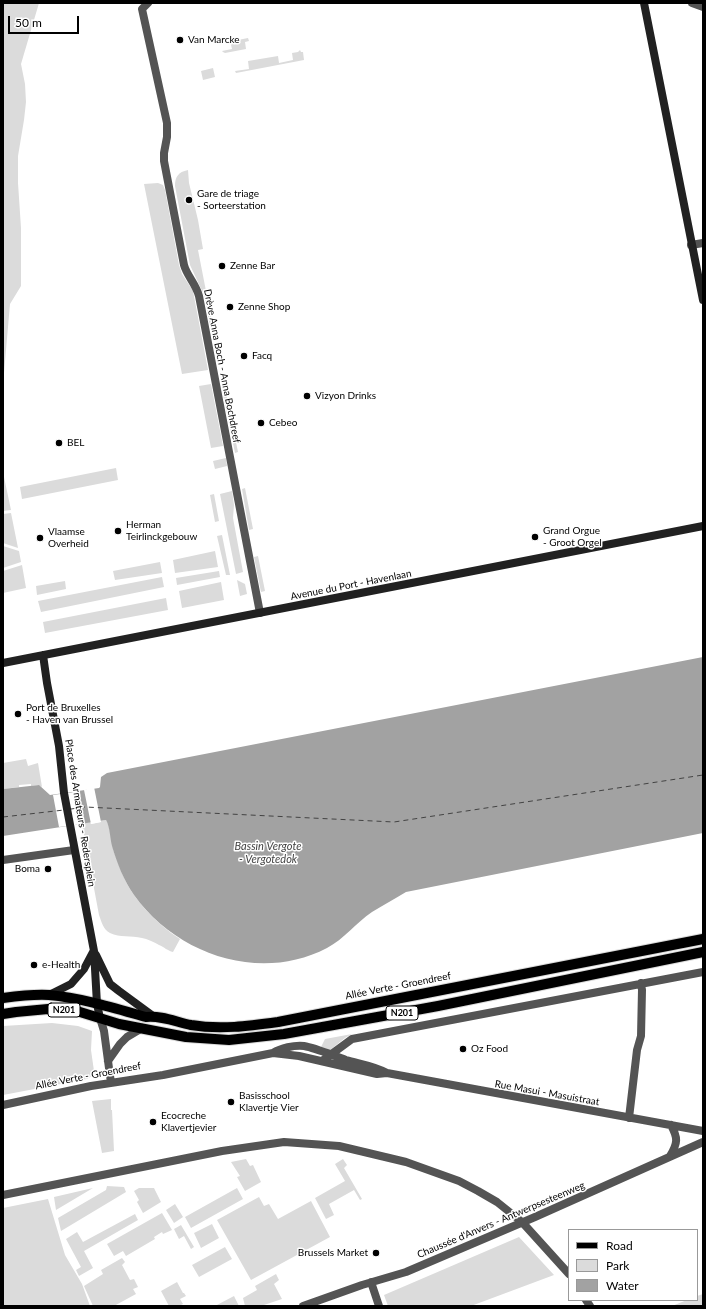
<!DOCTYPE html>
<meta charset="utf-8">
<style>
body{margin:0}
#map{position:relative;width:706px;height:1309px;overflow:hidden;background:#fff;font-family:Lato,sans-serif}
canvas{display:block}
.frame{position:absolute;inset:0;border:4px solid #000;pointer-events:none}
.legend{position:absolute;left:568px;top:1229px;width:130px;height:72px;box-sizing:border-box;background:#fff;border:1px solid #999;margin:0;padding:5px 7px;list-style:none;font-size:12px;color:#000}
.legend li{display:flex;align-items:center;gap:8px;height:20px}
.legend b{width:20px;border:1px solid #999}
.scale{position:absolute;left:8px;top:16px;width:71px;height:18px;box-sizing:border-box;border:2px solid #000;border-top:0;padding-left:5px;font-size:12px;line-height:14px;white-space:nowrap;color:#000;-webkit-text-stroke:3px #fff;paint-order:stroke}
</style>
<div id="map">
<canvas width="706" height="1309"></canvas>
<div class="frame"></div>
<ul class="legend">
<li><b style="height:5px;background:#000"></b>Road</li>
<li><b style="height:11px;background:#dbdbdb"></b>Park</li>
<li><b style="height:11px;background:#a2a2a2"></b>Water</li>
</ul>
<div class="scale">50 m</div>
</div>
<script>
const ctx = document.querySelector('canvas').getContext('2d');
ctx.lineJoin = 'round';
function fillPath(path, color) { ctx.fillStyle = color; ctx.fill(path, 'evenodd'); }
function strokePath(path, color, width, dash) { ctx.strokeStyle = color; ctx.lineWidth = width; ctx.lineCap = dash ? 'butt' : 'round'; ctx.setLineDash(dash || []); ctx.stroke(path); }
function label(font, color, halo, rows, align = 'center') {
  ctx.font = font + ' Lato,sans-serif'; ctx.lineWidth = 3; ctx.setLineDash([]); ctx.textBaseline = 'middle'; ctx.strokeStyle = halo; ctx.fillStyle = color; for (const [text, x, y, turn = 0] of rows) {
    ctx.save(); ctx.translate(x, y); ctx.rotate((+turn || 0) * Math.PI / 180); ctx.textAlign = isNaN(turn) ? turn : align; if (halo) ctx.strokeText(text, 0, 0); ctx.fillText(text, 0, 0); ctx.restore();
  }
}
const green = new Path2D(`
 M3,3H39L21,64L25,84L26,102L24,120L18,156V183L21,228V286L10,304L4,373L3,372Z
 M231,35L233,41L248,38L249,41L245,42L246,49L225,53L223,52L222,51L232,49L229,36Z
 M300,50L301,52H303L304,60L236,73L235,71L249,69L248,61L278,56L279,63L293,60L292,53L298,52Z
 M213,68L215,77L203,80L201,71Z
 M188,170L189,183L198,220L203,249L198,250L213,327H210L204,295L190,265L175,186C175,177 178,172 188,170Z
 M158,183L163,185L165,190L179,265L182,274L193,291L208,370L182,374L144,184Z
 M211,384L223,446L211,448L199,386Z
 M226,393L238,452L235,453L223,394Z
 M226,458L227,466L215,469L213,461Z
 M116,468L118,480L22,499L20,487Z
 M4,477L11,510L3,511V482Z
 M245,488L253,529L249,530L242,489Z
 M232,491L234,505L233,518L243,572L236,574L220,494Z
 M214,494L219,521L215,522L210,495Z
 M11,513L18,548L3,543V514Z
 M222,535L230,575H226L217,536Z
 M3,546L19,551L21,562L3,568Z
 M215,551L218,567L175,573L173,560Z
 M258,556L265,591L261,592L254,557Z
 M160,562L162,573L115,580L113,571Z
 M22,565L26,588L3,593V571Z
 M219,571L220,577L177,585L176,578Z
 M162,577L164,587L41,612L38,601Z
 M237,580L245,584L247,594L240,596Z
 M65,581L66,589L37,595L36,586Z
 M221,582L224,600L182,608L179,591Z
 M166,598L168,610L45,633L43,622Z
 M26,759L28,766L38,763L42,787L38,785L31,786V784L19,785V787L3,789V763Z
 M106,820C111,828 111,842 114,852C117,859 119,866 122,873C132,899 157,924 180,939L173,952C168,951 164,947 159,945C154,942 147,939 142,938C131,935 120,938 110,933C103,929 102,923 99,915L82,824L90,822L91,824L101,822V821Z
 M52,1023L78,1026L92,1031L91,1050L94,1071L92,1076L87,1079L3,1095V1026Z
 M352,1034L345,1038L330,1050L321,1047L325,1039Z
 M111,1099V1110H112L114,1151L102,1153L92,1101Z
 M246,1159L250,1166L253,1165L261,1182L245,1191L237,1177L240,1176L231,1162Z
 M343,1159L347,1165L344,1168L362,1199L360,1200L354,1190L329,1204L334,1215L326,1219L315,1198L345,1181L335,1164Z
 M107,1186L124,1187L126,1192L61,1231L58,1218L106,1190Z
 M93,1188L56,1210L54,1197Z
 M139,1188H154L161,1202L143,1213L137,1202L139,1200L134,1191Z
 M237,1188L243,1199L191,1228L185,1217Z
 M259,1197L264,1206L269,1204L278,1219L311,1201L330,1237L251,1280L217,1220Z
 M48,1199L65,1255L82,1284L90,1306H3V1208Z
 M175,1204L183,1217L174,1223L166,1210Z
 M162,1213L172,1230L163,1234L162,1232L154,1237L155,1239L126,1256L123,1251L114,1256L107,1244Z
 M135,1214L138,1220L84,1251L93,1268L79,1276L76,1270L81,1267L66,1239L77,1232L83,1242Z
 M212,1224L219,1238L201,1248L194,1233Z
 M181,1225L194,1247L191,1249L184,1236L179,1239L174,1229Z
 M519,1237L554,1275L471,1306H388L384,1295Z
 M225,1247L232,1259L199,1277L192,1265Z
 M122,1258L125,1262L122,1265L130,1280L134,1279L138,1287L133,1289L136,1294L114,1306H93L84,1286L103,1274L101,1270Z
 M276,1274L279,1280L274,1284L282,1299L261,1306H245L243,1298L257,1290L255,1286Z
 M177,1282L183,1293H184L186,1296L180,1299L183,1304L179,1306H169L161,1291Z
 M703,1294V1306H672L687,1300H697V1296Z
 M234,1296L239,1306H215Z`);
const water = new Path2D(`
 M703,657V833L406,892C395,899 383,905 372,912C356,923 344,939 327,948C260,983 177,955 134,895C124,881 117,863 112,846C110,838 110,827 106,820L3,836V789L39,785L50,795L99,788L100,787L101,777L107,773Z`);
const pier = new Path2D(`
 M94,787L101,822L91,824L84,790Z
 M75,792L82,824L59,827L53,795Z`);
const ferry = new Path2D(`
 M71,809L85,807L394,822L703,775
 M3,817L64,810`);
const street = new Path2D(`
 M148,3L142,9L167,123V137L164,153V161L184,265C187,276 196,284 199,296L260,613
 M692,3L703,7
 M691,245L703,243
 M3,860L74,850
 M100,1018L104,1031L111,1083
 M273,1053C281,1048 294,1045 304,1046C316,1048 334,1056 346,1060C360,1064 375,1066 387,1073
 M108,1061L120,1044L127,1037L142,1028
 M322,1061L352,1039L703,972
 M3,1105L91,1086L163,1075L273,1053L299,1056L377,1074L387,1073L703,1131
 M629,1118L637,1050L641,1036L642,990L641,983
 M670,1156C678,1143 678,1138 671,1125
 M3,1195L222,1151L284,1142L339,1146L406,1162L459,1181L478,1191L497,1202L522,1222L569,1274
 M371,1282L379,1306
 M586,1300L590,1306
 M303,1306L362,1285L406,1272L535,1217L703,1142`);
const secondary = new Path2D(`
 M644,3L703,300
 M43,655L47,683L59,746L64,793L94,951L97,1004L100,1018
 M3,663L703,526
 M96,955L110,984L119,991L153,1016
 M49,995L71,984L84,969L93,952`);
const primary = new Path2D(`
 M3,998C18,996 34,994 49,995C82,998 114,1008 146,1017C161,1015 176,1022 191,1025C220,1030 249,1026 278,1022L703,939
 M3,1014L16,1012L48,1009L70,1010L80,1012L119,1024L186,1037L229,1040L284,1034L438,1006L703,952`);
const markers = [
 [180,40,4,"#000"],
 [189,200,4,"#000"],
 [222,266,4,"#000"],
 [230,307,4,"#000"],
 [244,356,4,"#000"],
 [307,396,4,"#000"],
 [261,423,4,"#000"],
 [59,443,4,"#000"],
 [118,531,4,"#000"],
 [535,537,4,"#000"],
 [40,538,4,"#000"],
 [18,714,4,"#000"],
 [48,869,4,"#000"],
 [34,965,4,"#000"],
 [463,1049,4,"#000"],
 [231,1102,4,"#000"],
 [153,1122,4,"#000"],
 [376,1253,4,"#000"]
];
const shields = [
 [64,1010,32],
 [402,1013,32]
];
const shieldNames = [
 ["N201",64,1010],
 ["N201",402,1013]
];
const poiNames = [
 ["Van Marcke",188,40],
 ["Gare de triage",197,194],
 ["- Sorteerstation",197,206],
 ["Zenne Bar",230,266],
 ["Zenne Shop",238,307],
 ["Facq",252,356],
 ["Vizyon Drinks",315,396],
 ["Cebeo",269,423],
 ["BEL",67,443],
 ["Herman",126,525],
 ["Teirlinckgebouw",126,537],
 ["Grand Orgue",543,531],
 ["- Groot Orgel",543,543],
 ["Vlaamse",48,532],
 ["Overheid",48,544],
 ["Port de Bruxelles",26,708],
 ["- Haven van Brussel",26,720],
 ["Boma",40,869,"right"],
 ["e-Health",42,965],
 ["Oz Food",471,1049],
 ["Basisschool",239,1096],
 ["Klavertje Vier",239,1108],
 ["Ecocreche",161,1116],
 ["Klavertjevier",161,1128],
 ["Brussels Market",368,1253,"right"]
];
const streetNames = [
 ["Drève Anna Boch - Anna Bochdreef",222,366,79],
 ["Avenue du Port - Havenlaan",351,585,-11],
 ["Place des Armateurs - Redersplein",80,813,81],
 ["Allée Verte - Groendreef",398,986,-11],
 ["Allée Verte - Groendreef",88,1076,-11],
 ["Rue Masui - Masuistraat",547,1093,10],
 ["Chaussée d'Anvers - Antwerpsesteenweg",501,1220,-23]
];
const waterNames = [
 ["Bassin Vergote",268,846],
 ["- Vergotedok",268,859]
];
fillPath(green, '#dbdbdb');
fillPath(water, '#a2a2a2');
fillPath(pier, '#fff');
strokePath(ferry, '#434343', 1, [5, 4]);
strokePath(primary, '#dbdbdb', 12);
strokePath(street, '#545454', 8);
strokePath(secondary, '#212121', 8);
strokePath(primary, '#000', 10);
for (const [x, y, r, color] of markers) { const dot = new Path2D(); dot.arc(x, y, r, 0, 2 * Math.PI); ctx.fillStyle = color; ctx.fill(dot); strokePath(dot, '#fff', 1.5); }
for (const [x, y, w] of shields) { const box = new Path2D(); box.roundRect(x - w / 2, y - 7, w, 14, 3); ctx.fillStyle = '#fff'; ctx.fill(box); strokePath(box, '#000', 1); }
label('bold 9px', '#000', null, shieldNames);
label('10px', '#000', '#fff', poiNames, 'left');
label('10px', '#000', '#fff', streetNames);
label('italic 11px', '#434343', '#fff', waterNames);
</script>
